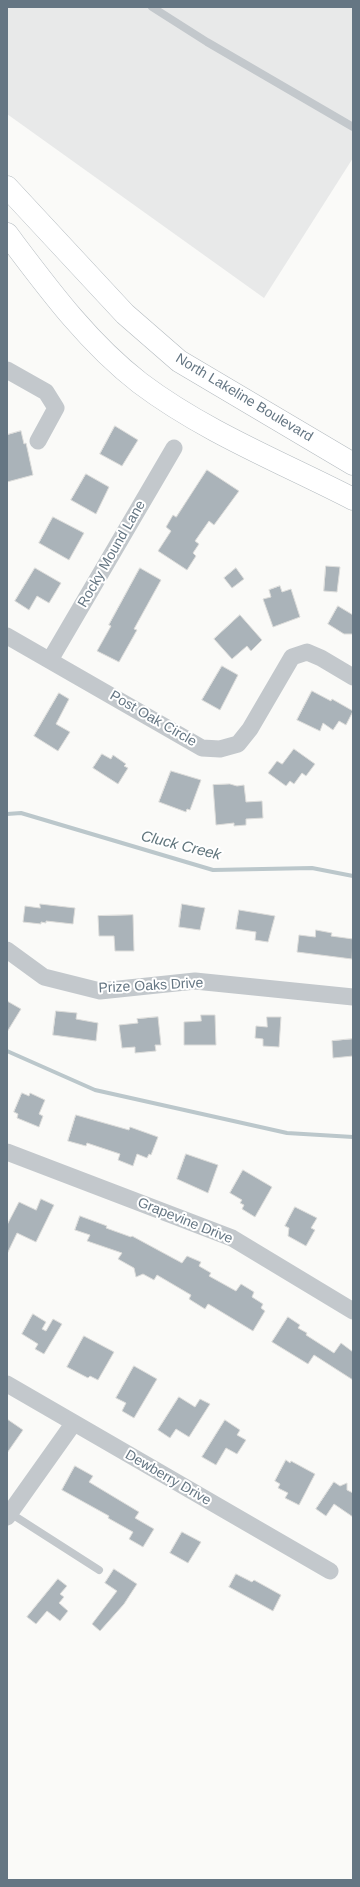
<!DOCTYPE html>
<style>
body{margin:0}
#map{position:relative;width:360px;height:1887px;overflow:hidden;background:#fafaf8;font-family:Arial,sans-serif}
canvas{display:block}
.frame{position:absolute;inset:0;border:8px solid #657683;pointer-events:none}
</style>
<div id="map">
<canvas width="360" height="1887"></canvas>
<div class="frame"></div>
</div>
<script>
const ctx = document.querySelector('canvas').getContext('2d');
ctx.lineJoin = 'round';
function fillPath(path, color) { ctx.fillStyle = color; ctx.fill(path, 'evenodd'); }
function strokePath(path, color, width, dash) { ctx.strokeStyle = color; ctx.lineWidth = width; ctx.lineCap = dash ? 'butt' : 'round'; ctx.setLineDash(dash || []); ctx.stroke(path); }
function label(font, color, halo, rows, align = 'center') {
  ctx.font = font + ' Arial,sans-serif'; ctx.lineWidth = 4; ctx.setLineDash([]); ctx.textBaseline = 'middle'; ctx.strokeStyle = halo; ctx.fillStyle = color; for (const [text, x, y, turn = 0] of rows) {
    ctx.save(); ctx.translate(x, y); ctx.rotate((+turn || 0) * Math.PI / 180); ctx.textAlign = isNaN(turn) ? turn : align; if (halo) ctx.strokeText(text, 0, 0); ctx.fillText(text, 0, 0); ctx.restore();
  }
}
const built = new Path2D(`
 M7,7H353V158L264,298L7,114Z`);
const stream = new Path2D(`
 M7,814L21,813L213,870L312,868L353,876
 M7,1051L95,1090L287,1133L353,1137`);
const building = new Path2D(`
 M115,426L138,440L122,466L100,454Z
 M21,431L24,444L26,443L33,475L7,482V435Z
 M207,470L239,491L214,525L209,521L195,541L199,544L193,553L196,556L187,570L158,551L171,531L166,527L173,515L176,517Z
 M86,474L109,487L96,514L71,500Z
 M53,517L84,533L69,560L39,543Z
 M326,566L340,567L337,592L324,591Z
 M35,568L61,583L49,603L37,596L29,610L15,601Z
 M140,568L161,580L134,629L137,630L119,662L97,651L111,626L109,625Z
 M236,568L244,579L232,588L224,578Z
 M280,586L282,592L291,589L300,617L273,627L263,599L271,597L269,590Z
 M338,606L353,615V634H344L328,624Z
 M240,615L262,640L251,651L247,646L232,659L214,639Z
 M222,666L238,675L220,710L202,700Z
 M312,691L331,701L332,699L353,711L346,725L339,721L333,730L323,723L320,731L297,720Z
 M59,693L69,699L56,724L70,732L58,751L34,736Z
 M294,749L315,764L306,776L302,773L294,784L290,781L286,786L268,773L277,761L282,764Z
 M102,754L111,759L113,755L126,764L124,766L128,768L118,784L93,768Z
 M171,771L201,780L190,810L187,809L186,812L159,802Z
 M230,784L237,786L244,785L246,802L262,801L263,818L246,819V825L234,826V823L216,825L213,785Z
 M40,904L75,908L73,924L46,921V923L41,922V924L23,922L25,906L40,908Z
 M182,904L205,908L200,930L179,927Z
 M239,910L275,916L268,942L255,940L256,932L236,929Z
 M133,915L134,951H115L114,936H99L98,916Z
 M316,930L332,933L331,936L353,939L352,959L297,952L299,935L315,937Z
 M7,1001L21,1009L7,1032Z
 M56,1011L77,1013L76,1019L98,1023L96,1041L53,1035Z
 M201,1015H215L216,1045H184V1022L201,1021Z
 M158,1017L161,1045H155L156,1051L135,1053V1047L122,1048L119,1025L138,1023L137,1019Z
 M267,1017H281L279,1047L263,1046V1039L255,1038L256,1026L267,1027Z
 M353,1039V1056L333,1058L332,1041Z
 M22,1093L29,1096L30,1093L45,1100L39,1114L43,1116L39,1127L17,1118L18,1114L14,1112Z
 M76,1115L129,1130L130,1127L158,1137L151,1155L149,1154L147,1158L137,1154L133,1166L118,1160L120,1154L87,1143L86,1146L68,1141Z
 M186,1154L218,1165L208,1193L177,1179Z
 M243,1170L272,1187L255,1217L242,1209L244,1205L240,1203L242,1200L230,1193Z
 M41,1199L54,1205L36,1242L17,1233L7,1254V1225L19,1202L36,1210Z
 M295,1207L317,1218L311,1228L315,1230L306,1246L288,1236L289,1228L285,1226Z
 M80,1216L107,1226L106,1228L131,1237L132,1236L182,1263L187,1256L201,1262L199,1266L211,1273L209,1276L236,1291L241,1284L254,1292L252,1297L263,1304L261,1308L265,1311L253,1331L210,1305L208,1304L205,1309L189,1299L191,1295L157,1275L154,1280L143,1274L136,1277L134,1268L118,1259L122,1253L87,1241L90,1235L75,1230Z
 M33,1314L46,1322L42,1329L46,1331L53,1319L62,1324L44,1354L35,1349L38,1344L22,1334Z
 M288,1317L300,1325L298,1328L307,1333L306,1335L334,1353L341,1343L353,1352V1380L314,1355L308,1364L272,1342Z
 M84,1336L114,1352L98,1380L90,1376L88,1378L67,1367Z
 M134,1366L157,1379L134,1418L122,1411L126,1403L116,1398Z
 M179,1397L195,1407L200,1399L210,1404L189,1437L176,1429L170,1438L158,1430Z
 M7,1419L23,1430L7,1453Z
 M225,1420L240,1430L237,1435L246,1440L237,1454L226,1448L216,1465L202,1457Z
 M286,1460L290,1463L291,1461L315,1474L299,1505L285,1498L288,1493L278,1488L280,1484L275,1481Z
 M75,1466L93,1476L89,1482L139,1512L135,1518L154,1529L143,1547L129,1539L133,1532L108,1518L109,1516L62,1490Z
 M334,1482L340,1486L347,1483V1490L353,1493V1517L334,1504L326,1516L316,1509Z
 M182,1532L201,1542L188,1563L170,1553Z
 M114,1569L137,1584L124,1604L100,1631L92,1624L117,1591L105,1583Z
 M236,1574L252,1582L254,1580L281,1595L273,1611L229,1587Z
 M58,1579L67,1586L60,1594L64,1597L59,1603L68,1611L60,1621L47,1611L36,1624L27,1617Z`);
const lane = new Path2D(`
 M152,7L207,42L353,127
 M10,1513L99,1570`);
const street = new Path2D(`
 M7,370L46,392L56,408L38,441
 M7,636L202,748L220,749L238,744L250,729L292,657L307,652L321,658L353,677
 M50,660L174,448
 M7,950L44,977L100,991L195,981L353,997
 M7,1152L232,1238L353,1311
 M7,1384L330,1571
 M7,1517L73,1424`);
const secondary = new Path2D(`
 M7,187L125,314L179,361L353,464
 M7,234C47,287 87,342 140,383C205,432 281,462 353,499`);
const streetNames = [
 ["North Lakeline Boulevard",244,398,31],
 ["Rocky Mound Lane",112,554,-60],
 ["Post Oak Circle",153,719,30],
 ["Prize Oaks Drive",151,986,-3],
 ["Grapevine Drive",185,1221,22],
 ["Dewberry Drive",168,1478,30]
];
const waterNames = [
 ["Cluck Creek",181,846,14]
];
fillPath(built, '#e8e9e9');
strokePath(stream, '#bbc7cb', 4);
fillPath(building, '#aab3b9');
strokePath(building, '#dcdcda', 1);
strokePath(secondary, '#b3babf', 23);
strokePath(lane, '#c3c8cc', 8);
strokePath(street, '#c3c8cc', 17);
strokePath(secondary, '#fff', 22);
label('14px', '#657683', '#fff', streetNames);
label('italic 15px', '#60757c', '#fff', waterNames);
</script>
